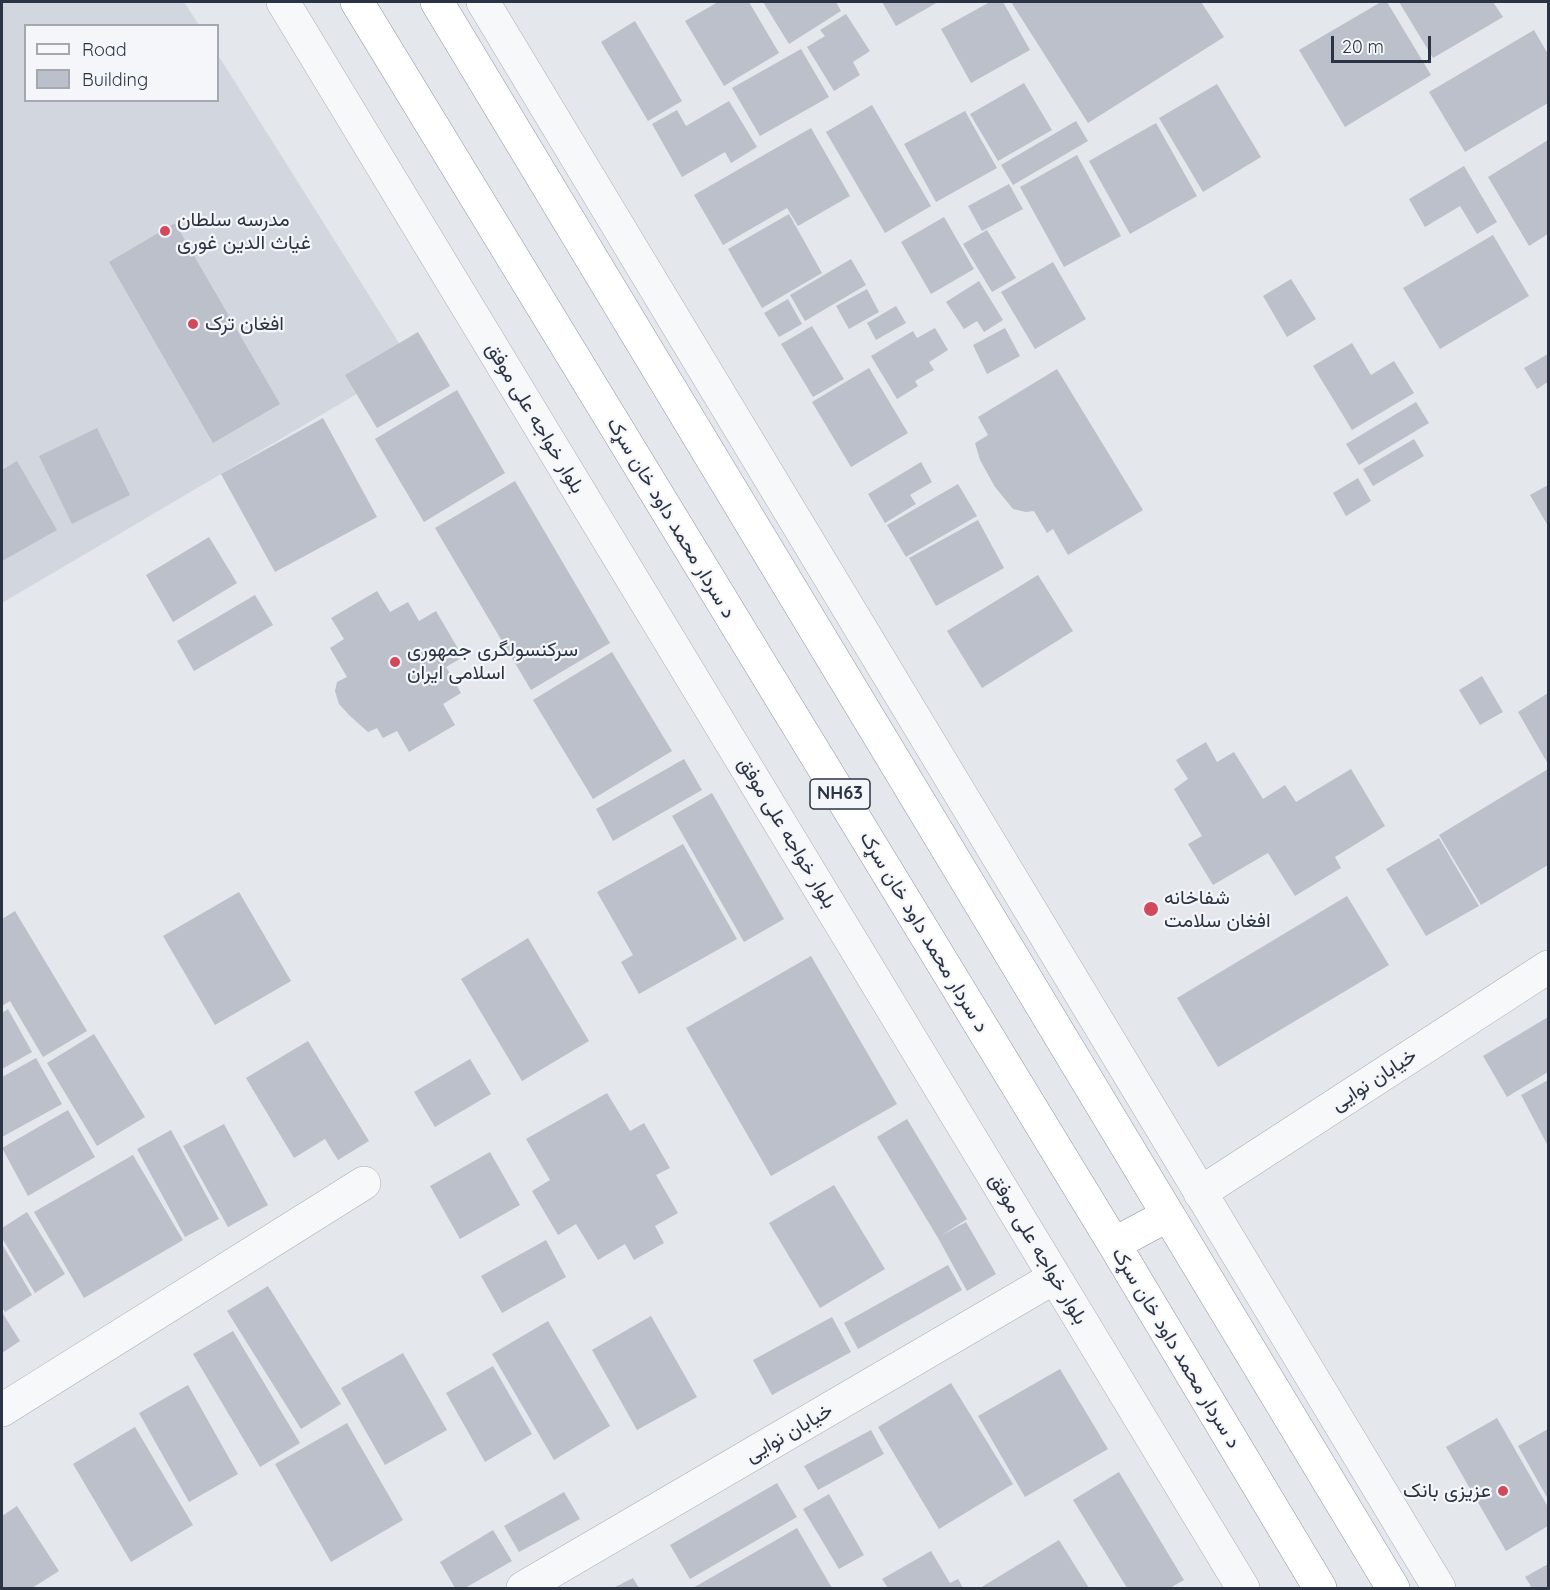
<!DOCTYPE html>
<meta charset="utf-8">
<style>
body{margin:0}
#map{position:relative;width:1550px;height:1590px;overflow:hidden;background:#e4e7ec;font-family:Quicksand,sans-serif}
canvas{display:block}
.frame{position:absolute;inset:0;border:3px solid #2b3445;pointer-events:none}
.legend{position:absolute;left:24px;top:24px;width:195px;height:78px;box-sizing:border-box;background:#f4f6f9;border:2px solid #a4a8b1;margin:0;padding:8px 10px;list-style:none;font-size:18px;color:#2b3445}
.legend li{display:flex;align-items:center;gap:12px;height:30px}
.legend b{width:30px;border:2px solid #a4a8b1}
.scale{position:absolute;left:1331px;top:36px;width:100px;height:27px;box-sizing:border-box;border:3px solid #2b3445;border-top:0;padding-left:8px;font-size:18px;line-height:21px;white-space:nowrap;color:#2b3445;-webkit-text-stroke:4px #f4f6f9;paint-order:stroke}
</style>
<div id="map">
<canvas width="1550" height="1590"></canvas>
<div class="frame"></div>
<ul class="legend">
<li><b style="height:8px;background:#f7f8fa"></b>Road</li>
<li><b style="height:16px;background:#bbc0ca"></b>Building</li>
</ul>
<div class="scale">20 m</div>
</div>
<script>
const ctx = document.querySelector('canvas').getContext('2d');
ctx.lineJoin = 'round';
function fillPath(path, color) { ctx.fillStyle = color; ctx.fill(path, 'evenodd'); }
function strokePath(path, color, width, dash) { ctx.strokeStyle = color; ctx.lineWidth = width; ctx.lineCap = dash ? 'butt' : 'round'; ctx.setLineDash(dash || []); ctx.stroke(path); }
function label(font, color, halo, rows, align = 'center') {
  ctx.font = font + ' Quicksand,Vazirmatn,sans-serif'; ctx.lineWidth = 4.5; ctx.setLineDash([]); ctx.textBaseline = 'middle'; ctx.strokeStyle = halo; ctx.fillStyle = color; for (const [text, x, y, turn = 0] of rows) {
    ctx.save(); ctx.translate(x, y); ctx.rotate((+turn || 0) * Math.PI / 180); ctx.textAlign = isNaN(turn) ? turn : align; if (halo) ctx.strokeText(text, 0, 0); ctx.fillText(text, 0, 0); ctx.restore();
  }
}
const built = new Path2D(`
 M2,2H184L199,25L26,26V100H218V55L411,362L2,603Z`);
const building = new Path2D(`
 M718,2H749L779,53L724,86L685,21Z
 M763,2H836L841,11L789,44Z
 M882,2H938L896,26Z
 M990,2H1003L1030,50L971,83L941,29Z
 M1011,2H1201L1224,37L1088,123Z
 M1381,2H1387L1431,75L1345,127L1299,50Z
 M1399,2H1493L1503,17L1433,58Z
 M846,14L870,51L853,62L860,75L834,91L807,47L825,36L820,30Z
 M635,21L682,101L648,121L601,42Z
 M1534,30L1548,54V103L1465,152L1429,92Z
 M801,49L829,97L760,136L732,88Z
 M1024,83L1052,130L998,161L970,114Z
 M1217,84L1261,157L1203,192L1159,118Z
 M729,101L757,147L731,163L725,152L682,177L652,124L677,110L686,126Z
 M872,105L931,206L885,233L826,132Z
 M965,111L997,168L936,202L904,144Z
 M1076,121L1088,141L1013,185L1001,165Z
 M1156,123L1197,196L1130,234L1089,161Z
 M811,128L850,196L798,226L787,208L723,245L694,195Z
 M1548,140V234L1529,246L1488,177Z
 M1077,155L1121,236L1064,267L1020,187Z
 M1464,166L1497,222L1477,234L1460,206L1425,227L1409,199Z
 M1009,184L1023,209L982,231L968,206Z
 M789,214L822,273L762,308L728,249Z
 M944,217L974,269L931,294L901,242Z
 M175,223L280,404L213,443L109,262Z
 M987,230L1016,278L992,292L963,244Z
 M1493,235L1529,296L1440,349L1403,288Z
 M851,259L866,285L805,321L790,295Z
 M1053,262L1086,319L1035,349L1001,292Z
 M1291,279L1316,319L1287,337L1263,296Z
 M979,281L1003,320L984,332L977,321L964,329L946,302Z
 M867,289L879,312L849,329L836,306Z
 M788,299L802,324L779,337L764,313Z
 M896,306L906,323L876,340L867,323Z
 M812,326L844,379L813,397L781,344Z
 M935,328L948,350L929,362L934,370L915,381L918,386L897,399L871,356L913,331L917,338Z
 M1005,328L1020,356L987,374L973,345Z
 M418,332L450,386L377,428L345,375Z
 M1352,343L1371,375L1394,361L1414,393L1352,430L1313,366Z
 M1548,354V382L1537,389L1524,368Z
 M869,368L908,433L851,467L812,402Z
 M1057,369L1143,510L1068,555L1053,529L1047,533L1034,511L1026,512L1013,509L995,487L980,460L975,443L988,435L978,417Z
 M457,390L505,473L424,522L375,439Z
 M1416,402L1429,423L1359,465L1346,444Z
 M323,418L377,517L275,572L221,474Z
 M97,428L130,495L72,524L39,456Z
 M1414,439L1424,456L1373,486L1363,469Z
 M17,461L57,530L2,561V470Z
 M921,462L932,482L910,495L916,504L885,523L868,494Z
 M1358,478L1371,501L1346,516L1333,493Z
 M515,481L610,643L531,690L435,528Z
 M958,484L977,516L906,557L887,525Z
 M1548,485V526L1530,495Z
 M978,520L1004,568L936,606L909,558Z
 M209,537L237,583L173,622L146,575Z
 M1038,575L1073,631L982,688L947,631Z
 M377,591L390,612L408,602L419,621L436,611L463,657L446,667L461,693L443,704L455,725L409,752L397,731L383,738L377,728L368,732L349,715L339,704L335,691L337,682L347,677L330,648L344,639L331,618Z
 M255,595L273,625L194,671L177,641Z
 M612,652L672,751L593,799L533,700Z
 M1482,676L1503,712L1480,725L1459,690Z
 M1548,693V764L1518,712Z
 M1206,742L1217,762L1234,752L1263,799L1285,785L1296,802L1351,769L1385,826L1335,857L1341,868L1295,896L1268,853L1213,885L1188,844L1202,836L1174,789L1188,779L1176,760Z
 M684,759L702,790L613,841L596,809Z
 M1548,769V865L1481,905L1439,835Z
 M712,793L784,919L744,942L672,816Z
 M1439,838L1479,906L1426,936L1386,869Z
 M683,844L737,939L639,994L621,962L633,955L597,892Z
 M239,892L291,981L215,1025L163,936Z
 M1347,896L1389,965L1218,1067L1177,998Z
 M15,911L87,1031L43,1057L10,1001L2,1006V919Z
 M528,938L589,1041L522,1081L461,979Z
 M811,956L897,1104L771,1176L686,1028Z
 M8,1009L32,1052L2,1069V1013Z
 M1548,1017V1072L1507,1097L1483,1056Z
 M94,1034L145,1117L97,1146L47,1063Z
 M308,1041L369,1141L338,1160L325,1139L294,1158L246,1078Z
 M36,1058L62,1104L2,1137V1077Z
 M470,1059L491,1094L435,1127L414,1092Z
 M1548,1080V1146L1521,1095Z
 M607,1093L630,1131L644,1123L670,1168L656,1175L678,1213L655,1226L664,1243L634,1260L625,1244L598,1260L576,1224L558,1235L532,1191L550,1180L526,1139Z
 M68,1110L95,1157L28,1196L2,1148Z
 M907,1119L967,1219L942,1235L966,1222L996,1274L967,1291L938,1238L877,1137Z
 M224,1124L268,1205L228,1227L183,1146Z
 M171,1130L219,1219L185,1237L137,1149Z
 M490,1152L520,1205L460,1239L430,1186Z
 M133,1155L183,1240L84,1298L34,1212Z
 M834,1185L885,1269L820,1308L769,1223Z
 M27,1212L65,1274L35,1293L2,1238V1228Z
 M546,1240L566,1277L502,1313L481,1276Z
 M2,1244L32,1295L5,1312L2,1307Z
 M948,1265L962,1290L858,1349L844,1323Z
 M268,1286L341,1404L301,1429L227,1311Z
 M2,1312L20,1341L2,1353Z
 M651,1316L697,1397L637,1430L592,1350Z
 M832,1317L851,1352L772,1395L753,1360Z
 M548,1321L610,1426L554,1460L492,1354Z
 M233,1331L300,1443L260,1467L193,1354Z
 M403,1353L447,1430L385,1465L341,1388Z
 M493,1366L532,1434L485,1462L446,1393Z
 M1060,1369L1108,1449L1025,1497L978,1416Z
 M951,1383L1013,1484L939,1529L878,1427Z
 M188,1385L238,1474L189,1502L139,1413Z
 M1497,1418L1548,1507V1526L1506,1551L1446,1447Z
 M347,1423L403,1520L331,1562L275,1464Z
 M135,1427L193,1525L131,1562L73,1464Z
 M1548,1429V1499L1518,1446Z
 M871,1430L884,1454L818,1490L804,1466Z
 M1119,1472L1184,1580L1170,1588H1127L1073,1500Z
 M777,1483L797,1517L690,1579L670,1545Z
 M564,1492L580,1519L519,1552L504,1526Z
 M829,1494L864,1555L839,1569L803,1509Z
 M17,1506L59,1571L32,1588H2V1516Z
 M797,1528L832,1588H693Z
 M493,1530L512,1561L465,1588H455L440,1562Z
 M1059,1540L1089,1588H980Z
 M931,1551L950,1583L958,1579L963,1588H888L882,1579Z
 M1548,1564V1588H1532L1525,1577Z
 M633,1578L639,1588H613Z`);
const minor = new Path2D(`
 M283,2L1243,1588
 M483,2L1439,1588
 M1200,1193L1548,967
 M2,1410L364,1183
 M523,1588L1055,1277`);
const highway = new Path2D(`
 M357,2L1114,1244L1320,1588
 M437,2L1393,1588
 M1114,1244L1168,1215`);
const markers = [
 [165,231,6,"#d1495b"],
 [193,324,6,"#d1495b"],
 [395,662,6,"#d1495b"],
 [1151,909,8,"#d1495b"],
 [1503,1491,6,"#d1495b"]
];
const shields = [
 [840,794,60]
];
const shieldNames = [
 ["NH63",840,794]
];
const poiNames = [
 ["مدرسه سلطان",177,220],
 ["غیاث الدین غوری",177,243],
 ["افغان ترک",205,324],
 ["سرکنسولگری جمهوری",407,650],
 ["اسلامی ایران",407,673],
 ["شفاخانه",1164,898],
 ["افغان سلامت",1164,921],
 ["عزیزی بانک",1491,1491,"right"]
];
const streetNames = [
 ["بلوار خواجه علی موفق",535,418,59],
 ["د سردار محمد داود خان سړک",671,518,59],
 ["بلوار خواجه علی موفق",787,833,59],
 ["د سردار محمد داود خان سړک",924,932,59],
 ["خیابان نوایی",1374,1080,-33],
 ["بلوار خواجه علی موفق",1038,1249,59],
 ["د سردار محمد داود خان سړک",1176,1348,59],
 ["خیابان نوایی",789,1433,-30]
];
fillPath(built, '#d2d6de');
fillPath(building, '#bbc0ca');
strokePath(minor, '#a9aeb7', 34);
strokePath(highway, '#8b94a3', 34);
strokePath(minor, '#f7f8fa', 33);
strokePath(highway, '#fff', 33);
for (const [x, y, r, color] of markers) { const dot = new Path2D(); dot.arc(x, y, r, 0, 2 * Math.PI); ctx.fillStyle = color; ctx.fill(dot); strokePath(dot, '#f4f6f9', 2); }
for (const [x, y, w] of shields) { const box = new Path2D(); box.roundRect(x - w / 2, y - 15, w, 30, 4.5); ctx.fillStyle = '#f4f6f9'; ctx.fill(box); strokePath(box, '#2b3445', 1.5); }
label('bold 18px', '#2b3445', null, shieldNames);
label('20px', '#2b3445', '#f4f6f9', poiNames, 'left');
label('20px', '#2b3445', '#f4f6f9', streetNames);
</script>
